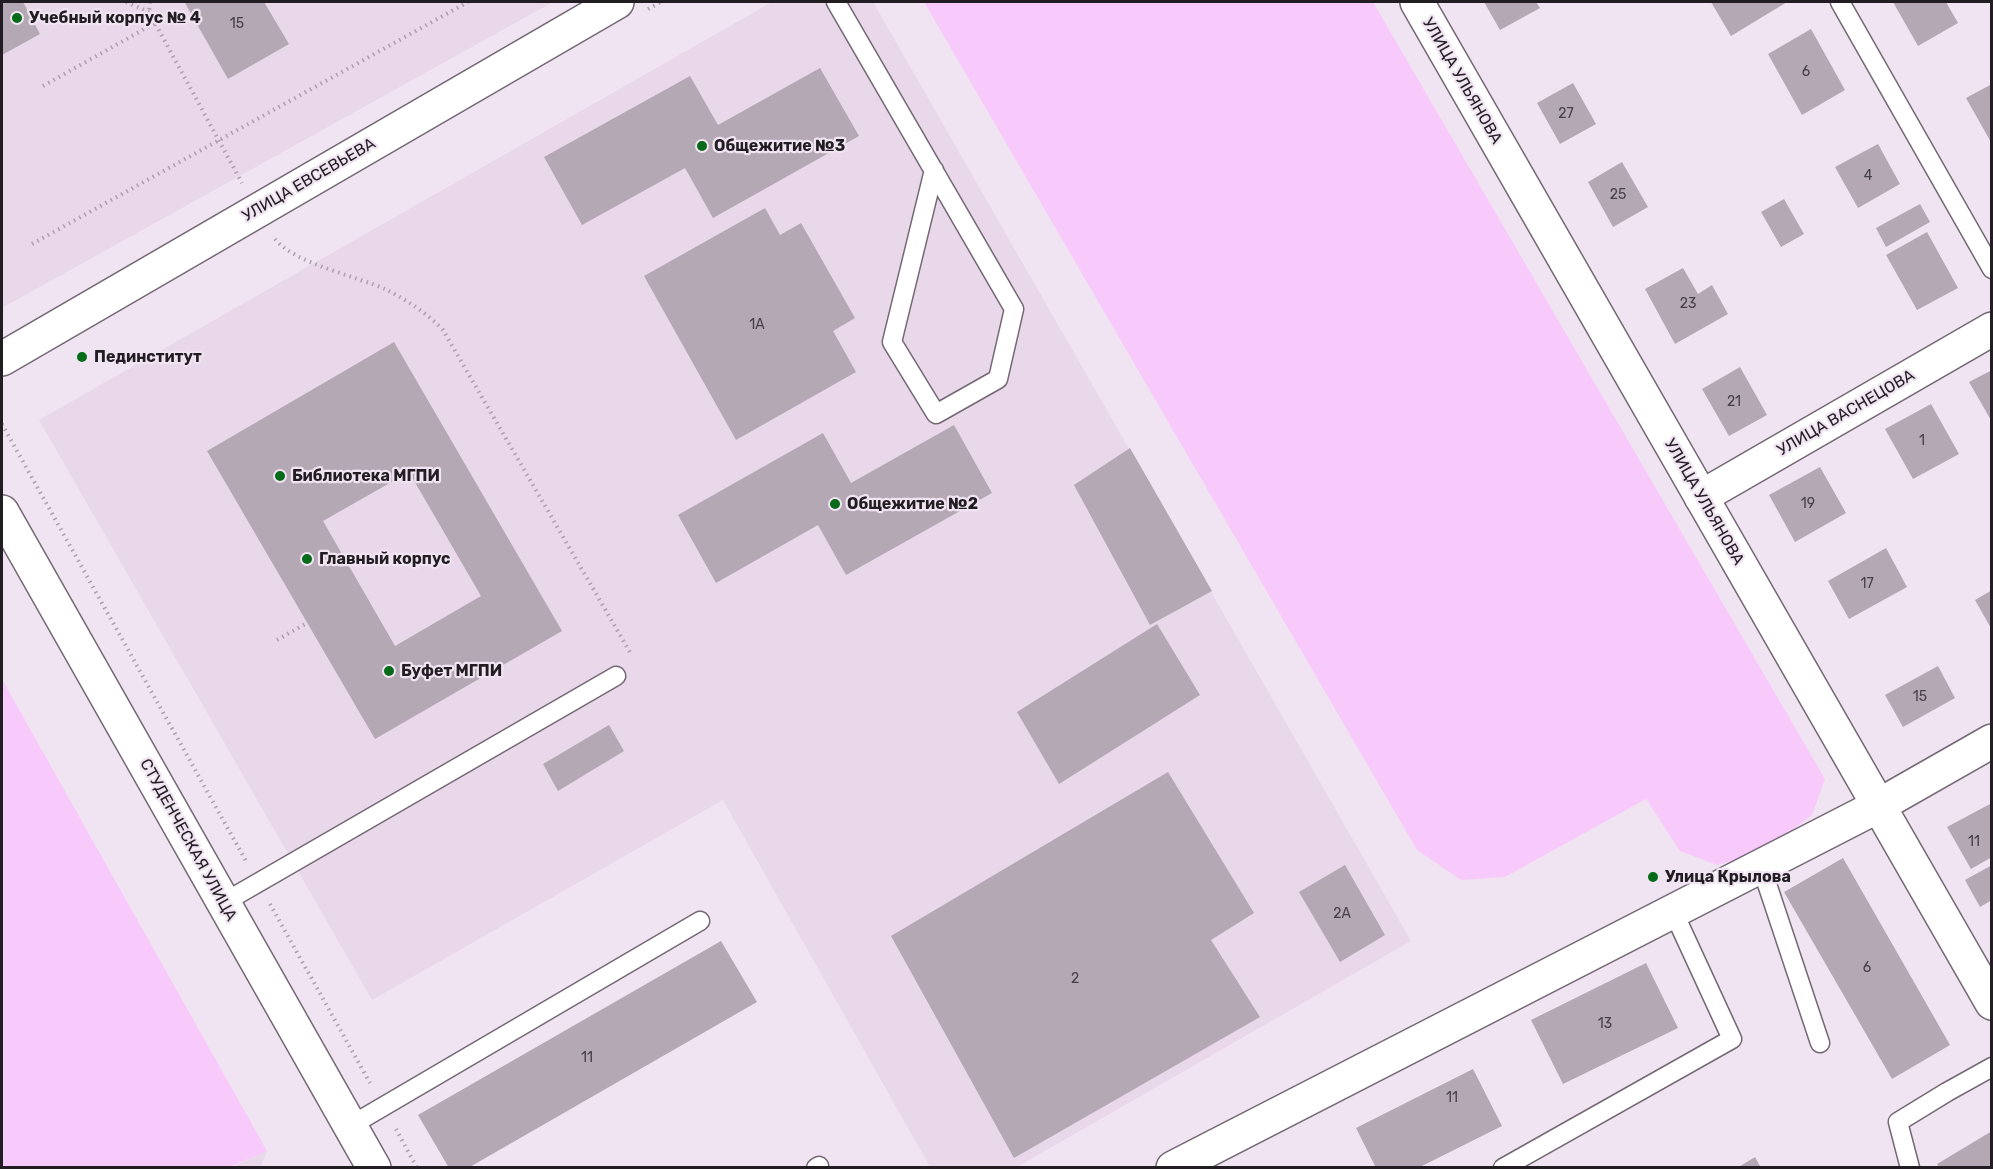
<!DOCTYPE html>
<meta charset="utf-8">
<style>
body{margin:0}
#map{position:relative;width:1993px;height:1169px;overflow:hidden;background:#f1e4f2;font-family:Rubik,sans-serif}
canvas{display:block}
.frame{position:absolute;inset:0;border:3px solid #211d22;pointer-events:none}
</style>
<div id="map">
<canvas width="1993" height="1169"></canvas>
<div class="frame"></div>
</div>
<script>
const ctx = document.querySelector('canvas').getContext('2d');
ctx.lineJoin = 'round';
function fillPath(path, color) { ctx.fillStyle = color; ctx.fill(path, 'evenodd'); }
function strokePath(path, color, width, dash) { ctx.strokeStyle = color; ctx.lineWidth = width; ctx.lineCap = dash ? 'butt' : 'round'; ctx.setLineDash(dash || []); ctx.stroke(path); }
function label(font, color, halo, rows, align = 'center') {
  ctx.font = font + ' Rubik,sans-serif'; ctx.lineWidth = 4.5; ctx.setLineDash([]); ctx.textBaseline = 'middle'; ctx.strokeStyle = halo; ctx.fillStyle = color; for (const [text, x, y, turn = 0] of rows) {
    ctx.save(); ctx.translate(x, y); ctx.rotate((+turn || 0) * Math.PI / 180); ctx.textAlign = isNaN(turn) ? turn : align; if (halo) ctx.strokeText(text, 0, 0); ctx.fillText(text, 0, 0); ctx.restore();
  }
}
const built = new Path2D(`
 M2,2H553L2,308Z
 M772,2H873L1411,941L1017,1167H930L723,800L372,1000L39,420Z
 M267,1151L261,1167L230,1168L247,1160Z`);
const green = new Path2D(`
 M924,2H1373L1825,779L1812,815L1761,854L1717,865L1680,851L1646,799L1505,877L1461,880L1417,850Z
 M2,679L267,1151L230,1167H2Z`);
const building = new Path2D(`
 M2,2H23L40,34L2,55Z
 M188,2H264L289,44L228,79L185,3Z
 M1484,2H1536L1540,8L1500,30Z
 M1711,2H1787L1731,36Z
 M1893,2H1946L1958,23L1918,46Z
 M1811,29L1845,90L1802,115L1768,54Z
 M820,68L859,136L713,218L685,168L582,225L544,157L690,76L718,125Z
 M1573,83L1596,124L1560,144L1537,103Z
 M1992,84V144L1966,98Z
 M1878,144L1900,184L1858,208L1835,167Z
 M1622,162L1648,207L1613,227L1588,182Z
 M1784,199L1804,234L1781,247L1761,212Z
 M1920,204L1930,222L1886,247L1876,228Z
 M765,208L780,235L801,223L855,318L833,331L856,372L736,440L644,276Z
 M1927,232L1958,288L1917,310L1886,255Z
 M1683,268L1698,294L1712,285L1728,314L1675,344L1645,289Z
 M394,342L562,631L375,739L207,451ZM409,472L481,596L395,646L323,521Z
 M1740,367L1767,415L1729,436L1702,389Z
 M1992,370V422L1969,382Z
 M1931,404L1959,454L1913,479L1885,429Z
 M954,425L992,493L846,575L818,525L716,583L678,515L823,433L851,483Z
 M1130,448L1212,591L1150,625L1074,485Z
 M1820,467L1846,513L1795,542L1769,495Z
 M1886,548L1907,587L1849,619L1828,581Z
 M1992,590V630L1975,600Z
 M1157,624L1200,695L1059,784L1017,712Z
 M1938,666L1955,698L1903,727L1885,695Z
 M609,725L624,751L558,791L543,764Z
 M1168,772L1254,913L1211,940L1260,1017L1014,1158L891,936Z
 M1990,804L1992,807V857L1971,869L1947,827Z
 M1843,858L1950,1045L1892,1079L1784,892Z
 M1345,865L1385,935L1340,962L1299,892Z
 M1992,865V900L1980,907L1965,880Z
 M721,941L757,1002L468,1168H449L418,1115Z
 M1646,963L1678,1028L1563,1084L1531,1020Z
 M1473,1069L1502,1126L1418,1168H1376L1356,1128Z
 M1992,1131V1168H1939L1937,1164Z
 M1755,1157L1761,1168H1737Z`);
const path = new Path2D(`
 M126,2L149,12
 M150,2L149,12L242,183
 M648,9L661,2
 M43,86L155,23
 M275,239C295,264 357,276 387,290C408,301 427,313 443,330L631,654
 M32,244L468,2
 M2,424L246,861
 M277,640L307,623
 M270,904L370,1083
 M396,1129L417,1168`);
const lane = new Path2D(`
 M836,2L1014,309L998,379L936,414L892,342L934,170
 M1840,2L1992,269
 M1761,866L1820,1043
 M223,903L616,676
 M350,1126L700,921
 M816,1168L819,1166
 M1503,1168L1732,1039L1673,911
 M1910,1168L1898,1122L1947,1092L1992,1067`);
const street = new Path2D(`
 M1701,497L1992,329
 M1173,1168L1878,806L1992,741`);
const secondary = new Path2D(`
 M1417,2L1992,1003
 M2,359L617,2
 M2,512L374,1168`);
const markers = [
 [17,18,6,"#056b19"],
 [702,146,6,"#056b19"],
 [82,357,6,"#056b19"],
 [280,476,6,"#056b19"],
 [835,504,6,"#056b19"],
 [307,559,6,"#056b19"],
 [389,671,6,"#056b19"],
 [1653,877,6,"#056b19"]
];
const numberNames = [
 ["15",237,24],
 ["6",1806,72],
 ["27",1566,114],
 ["4",1868,176],
 ["25",1618,195],
 ["23",1688,304],
 ["1А",757,325],
 ["21",1734,402],
 ["1",1922,441],
 ["19",1808,504],
 ["17",1867,584],
 ["15",1920,697],
 ["11",1974,842],
 ["2А",1342,914],
 ["6",1867,968],
 ["2",1075,979],
 ["13",1605,1024],
 ["11",587,1058],
 ["11",1452,1098]
];
const poiNames = [
 ["Учебный корпус № 4",29,18],
 ["Общежитие №3",714,146],
 ["Пединститут",94,357],
 ["Библиотека МГПИ",292,476],
 ["Общежитие №2",847,504],
 ["Главный корпус",319,559],
 ["Буфет МГПИ",401,671],
 ["Улица Крылова",1665,877]
];
const streetNames = [
 ["УЛИЦА УЛЬЯНОВА",1462,81,60],
 ["УЛИЦА ЕВСЕВЬЕВА",309,180,-30],
 ["УЛИЦА ВАСНЕЦОВА",1846,413,-30],
 ["УЛИЦА УЛЬЯНОВА",1704,502,60],
 ["СТУДЕНЧЕСКАЯ УЛИЦА",188,840,61]
];
fillPath(built, '#e9d7ea');
fillPath(green, '#f8cafb');
fillPath(building, '#b4a8b5');
strokePath(lane, '#736874', 21);
strokePath(street, '#736874', 36);
strokePath(secondary, '#736874', 36);
strokePath(path, '#aba1ac', 4, [1.5, 4.5]);
strokePath(lane, '#fff', 18);
strokePath(street, '#fff', 33);
strokePath(secondary, '#fff', 33);
for (const [x, y, r, color] of markers) { const dot = new Path2D(); dot.arc(x, y, r, 0, 2 * Math.PI); ctx.fillStyle = color; ctx.fill(dot); strokePath(dot, '#f1e4f2', 2); }
label('14px', '#464047', null, numberNames);
label('bold 16px', '#211d22', '#f1e4f2', poiNames, 'left');
label('16px', '#211d22', '#f1e4f2', streetNames);
</script>
